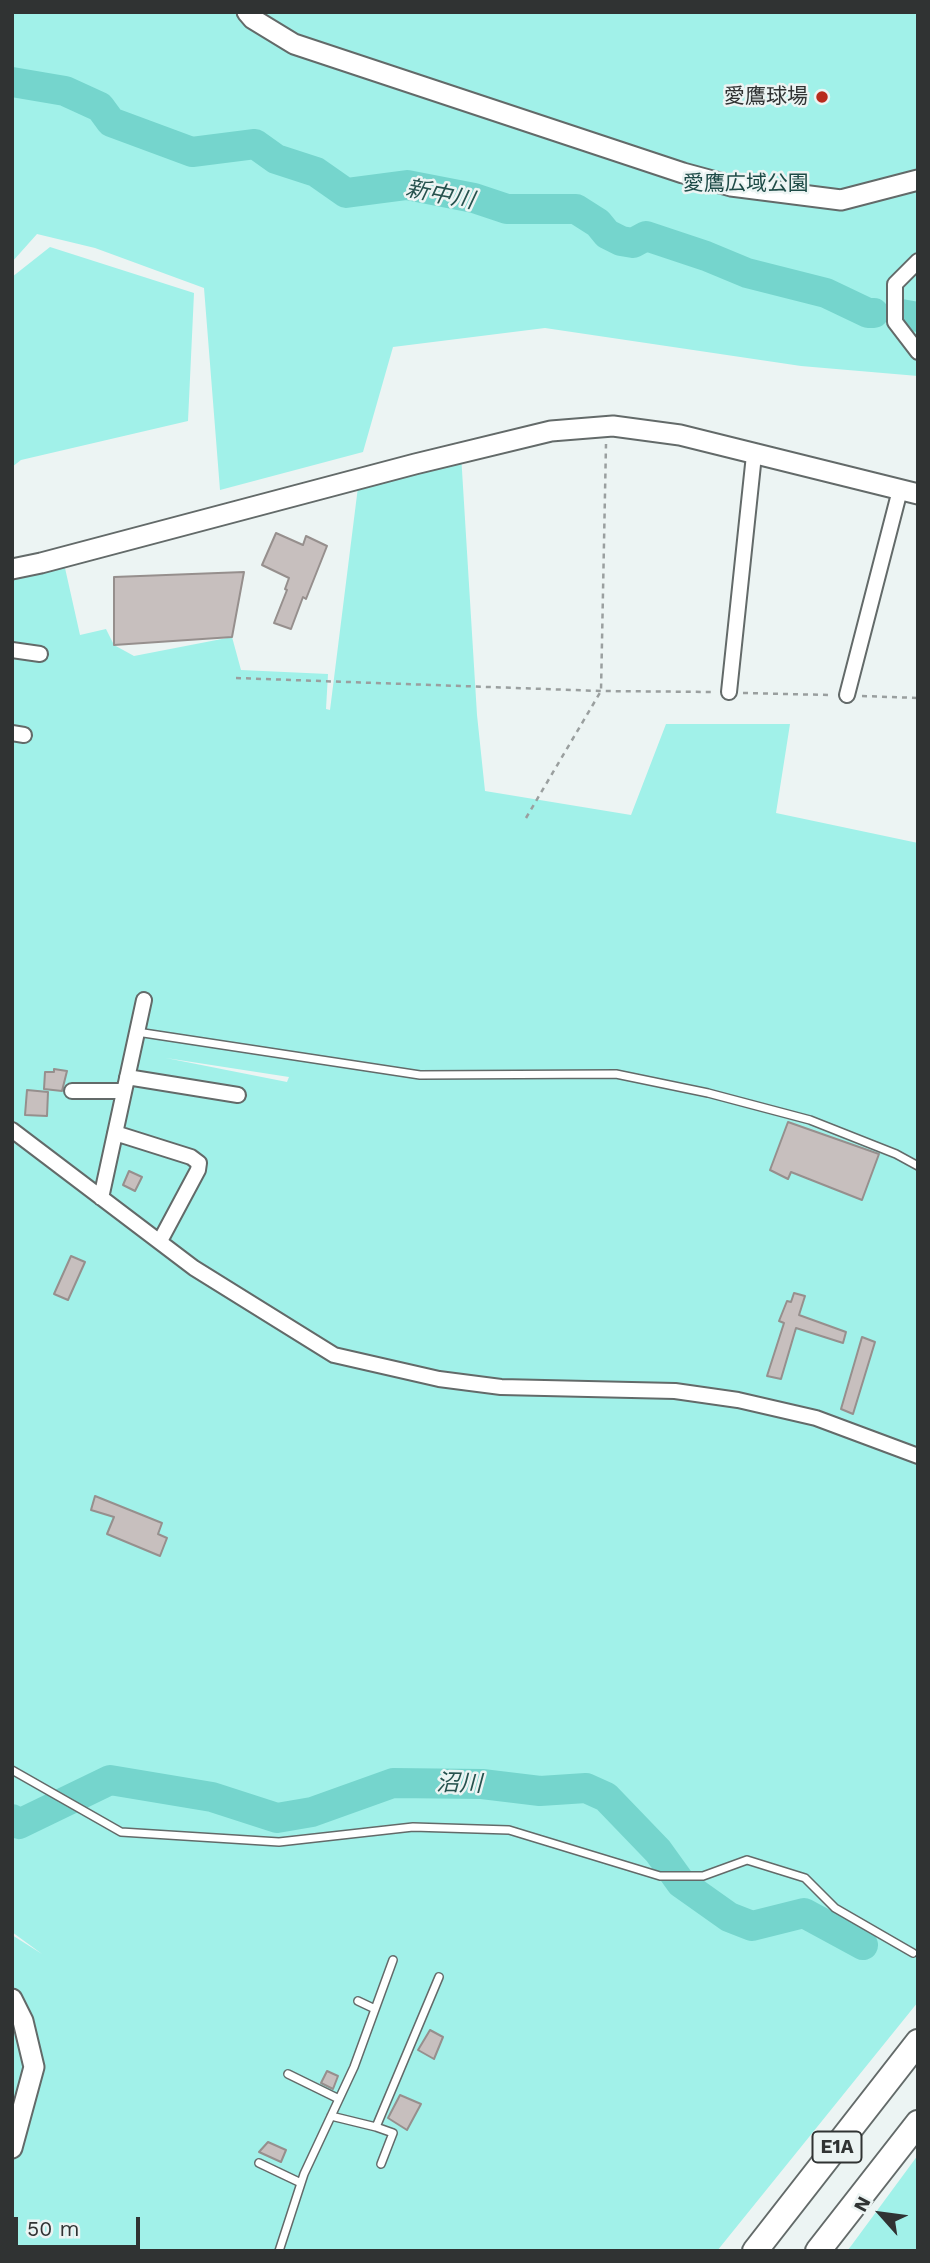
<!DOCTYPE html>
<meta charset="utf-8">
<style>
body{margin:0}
#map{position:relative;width:930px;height:2263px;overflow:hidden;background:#ecf4f3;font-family:"Work Sans",sans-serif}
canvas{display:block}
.frame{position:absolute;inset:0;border:14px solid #303333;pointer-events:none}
.north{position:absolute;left:846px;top:2179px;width:70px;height:70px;-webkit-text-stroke:5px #ecf4f3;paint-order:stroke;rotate:298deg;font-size:19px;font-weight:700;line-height:28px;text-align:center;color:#303333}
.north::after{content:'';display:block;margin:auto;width:24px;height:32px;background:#303333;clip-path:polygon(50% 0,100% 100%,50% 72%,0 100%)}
.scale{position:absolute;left:14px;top:2217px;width:126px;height:32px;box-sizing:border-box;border:4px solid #303333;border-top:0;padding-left:9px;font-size:21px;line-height:24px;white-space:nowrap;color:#303333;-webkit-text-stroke:5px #ecf4f3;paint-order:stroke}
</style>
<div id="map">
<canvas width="930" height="2263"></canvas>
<div class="frame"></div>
<div class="north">N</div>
<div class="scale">50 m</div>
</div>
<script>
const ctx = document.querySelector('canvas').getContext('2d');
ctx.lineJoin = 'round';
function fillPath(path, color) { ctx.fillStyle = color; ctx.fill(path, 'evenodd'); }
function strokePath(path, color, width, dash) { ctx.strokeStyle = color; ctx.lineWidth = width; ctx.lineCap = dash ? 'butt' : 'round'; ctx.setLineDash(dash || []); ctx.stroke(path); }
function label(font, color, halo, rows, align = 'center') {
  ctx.font = font + ' "Work Sans","Noto Sans JP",sans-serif'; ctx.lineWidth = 5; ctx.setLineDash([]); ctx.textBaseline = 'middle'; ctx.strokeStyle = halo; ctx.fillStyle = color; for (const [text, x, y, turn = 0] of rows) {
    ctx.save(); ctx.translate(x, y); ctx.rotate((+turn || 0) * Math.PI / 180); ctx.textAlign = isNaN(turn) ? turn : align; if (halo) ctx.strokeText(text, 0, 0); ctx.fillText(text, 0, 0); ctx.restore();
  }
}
const green = new Path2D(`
 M12,12H918V376L801,366L545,328L393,347L363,452L220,490L204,288L95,248L37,234L12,262Z
 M50,247L194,293L188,421L21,460L12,467V277Z
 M461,454L477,715L485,791L631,815L666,724H790L776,813L918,843V2002L717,2251H12V1935L42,1954L12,1932V575L65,568L80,635L106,629L114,645L134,656L232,637L241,670L328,674L326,709L330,710L359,479ZM166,1058L289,1077L287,1082Z
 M918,2155V2251H847L851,2246Z`);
const river = new Path2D(`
 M12,82L65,91L100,107L111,122L192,152L255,144L276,159L316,172L346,193L407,185L474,198L507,209H576L598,223L607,234L621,241L633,243L646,236L706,256L747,273L826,293L868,313H874
 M901,314L918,317
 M12,1819L19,1824L110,1780L212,1797L277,1818L312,1812L393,1783L482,1784L540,1791L586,1788L606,1797L658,1851L681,1883L729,1917L752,1926L804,1913L863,1945`);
const building = new Path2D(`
 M276,533L303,545L306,536L327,546L306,599L303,597L291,629L274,623L287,590L285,589L289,578L262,565Z
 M244,572L232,637L114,645V577Z
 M54,1069L67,1071L62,1091L44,1089L45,1072H54Z
 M27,1090L48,1092L47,1116L25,1115Z
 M788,1122L879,1154L862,1200L791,1172L788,1179L770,1170Z
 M129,1171L142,1177L135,1191L123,1185Z
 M71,1256L85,1262L68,1300L54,1294Z
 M794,1293L805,1296L799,1315L846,1332L843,1343L796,1328L781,1379L767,1376L784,1323L779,1321L787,1301L791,1302Z
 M862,1337L875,1342L853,1414L841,1409Z
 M95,1496L162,1523L158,1534L167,1538L160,1556L107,1534L114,1517L91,1510Z
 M430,2030L443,2037L434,2059L418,2050Z
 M327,2071L338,2076L333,2089L321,2083Z
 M400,2095L421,2104L407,2130L388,2118Z
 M268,2142L286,2150L281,2162L259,2152Z`);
const path = new Path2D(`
 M236,678L601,691L715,692
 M743,693L830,695
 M862,696L918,698
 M526,818L601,691L606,444`);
const lane = new Path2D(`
 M137,1032L420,1075L616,1074L708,1093L810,1120L896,1154L918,1166
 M12,1770L121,1832L279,1842L413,1827L509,1830L660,1876H703L747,1860L805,1878L835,1908L913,1953
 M358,2001L375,2009
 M288,2074L339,2099
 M331,2116L376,2127L439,1977
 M376,2127L393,2133L381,2164
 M259,2163L301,2183
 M279,2251L304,2174L354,2067L393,1960`);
const street = new Path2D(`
 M918,261L895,284V322L918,352
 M12,650L40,654
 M729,692L754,455
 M847,695L900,490
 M12,733L24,735
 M127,1077L238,1095
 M72,1091H124
 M12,1130L194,1268L334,1355L439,1379L501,1387L675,1391L738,1400L816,1418L918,1456
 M115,1133L191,1157L199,1163L198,1170L160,1241
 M101,1198L144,1000`);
const secondary = new Path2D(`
 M247,12L253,19L294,44L683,173L731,186L841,200L918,180
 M12,569L41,563L415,464L551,431L613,426L680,435L918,494
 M12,1999L23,2021L34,2067L12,2148`);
const highway = new Path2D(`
 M755,2251L918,2042
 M818,2251L918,2123`);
const markers = [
 [822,97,7,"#b82b1d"]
];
const shields = [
 [837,2147,49]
];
const shieldNames = [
 ["E1A",837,2147]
];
const poiNames = [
 ["愛鷹球場",808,97]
];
const parkNames = [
 ["愛鷹広域公園",746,184]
];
const waterNames = [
 ["新中川",440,195,11],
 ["沼川",459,1784,1]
];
fillPath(green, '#a1f1e9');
strokePath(river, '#75d5cd', 30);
fillPath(building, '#c7bfbe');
strokePath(building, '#968f8d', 2);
strokePath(lane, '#636a69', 10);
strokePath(street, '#636a69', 18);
strokePath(secondary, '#636a69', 23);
strokePath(highway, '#636a69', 28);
strokePath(path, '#9a9f9f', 2.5, [5, 5]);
strokePath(lane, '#fff', 7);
strokePath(street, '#fff', 14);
strokePath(secondary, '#fff', 19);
strokePath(highway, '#fff', 24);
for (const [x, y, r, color] of markers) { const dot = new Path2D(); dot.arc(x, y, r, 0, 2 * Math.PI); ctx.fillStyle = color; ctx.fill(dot); strokePath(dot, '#ecf4f3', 2.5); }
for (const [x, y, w] of shields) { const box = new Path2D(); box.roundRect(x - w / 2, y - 15.5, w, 31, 5); ctx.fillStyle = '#ecf4f3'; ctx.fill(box); strokePath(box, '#303333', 2); }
label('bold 19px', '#303333', null, shieldNames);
label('21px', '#303333', '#ecf4f3', poiNames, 'right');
label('21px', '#1e4b47', '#ecf4f3', parkNames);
label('italic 23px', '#26524e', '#ecf4f3', waterNames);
</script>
